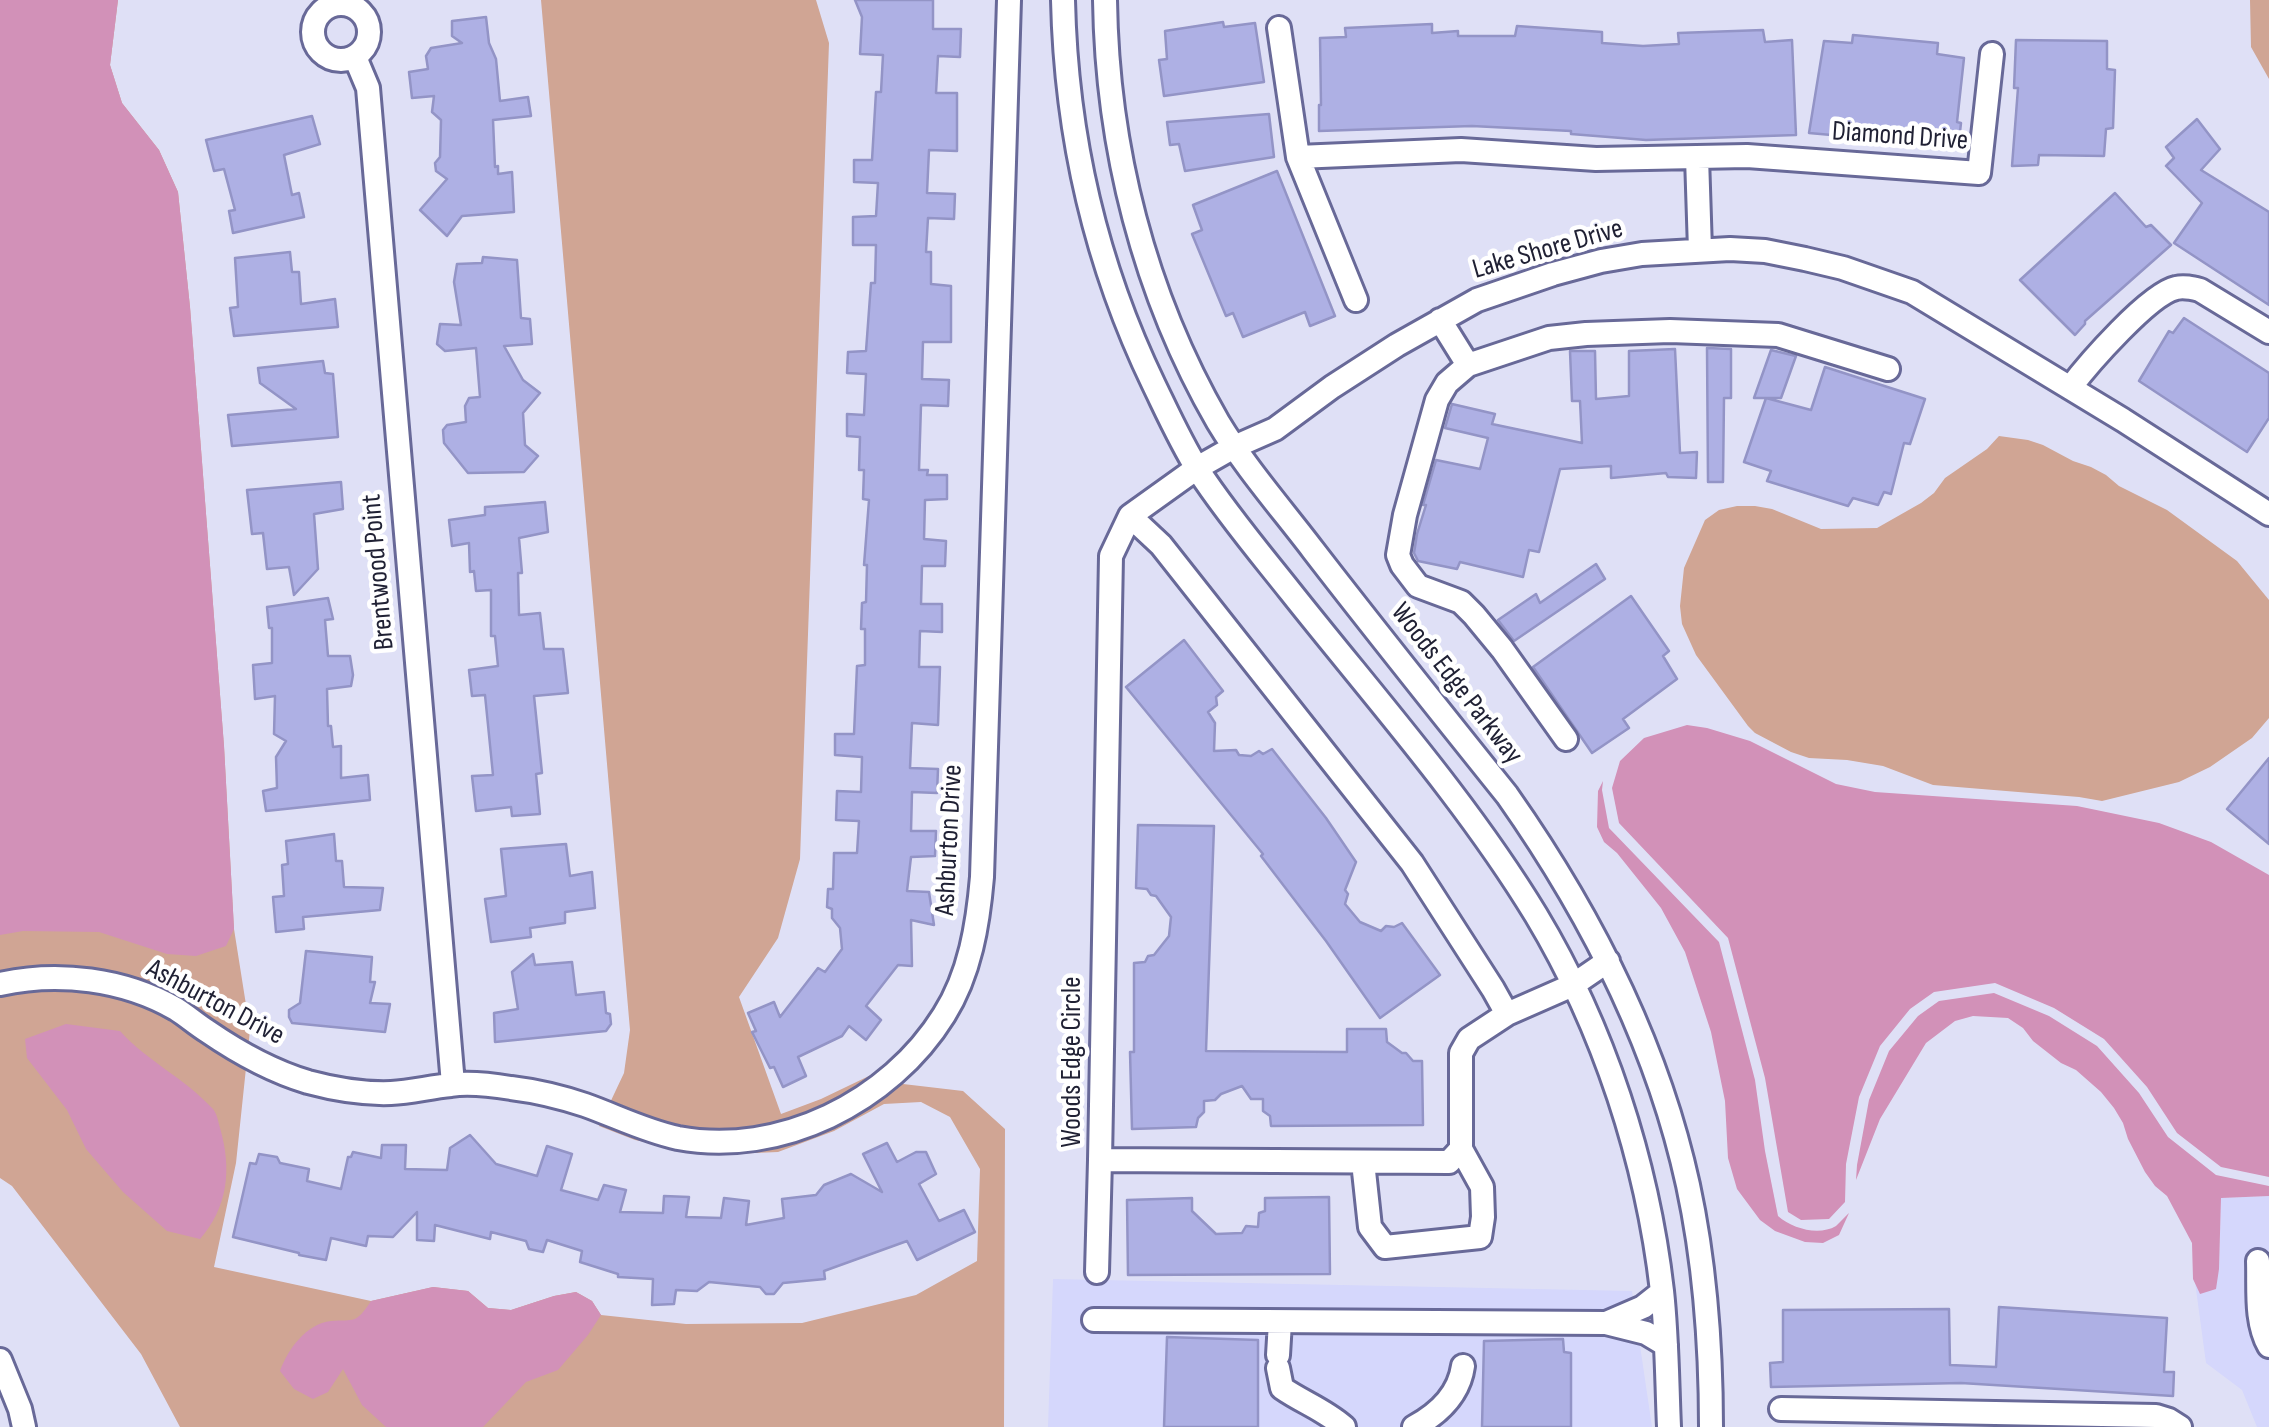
<!DOCTYPE html>
<style>
body{margin:0}
canvas{display:block;background:#dfe0f6}
</style>
<canvas width="2269" height="1427"></canvas>
<script>
const ctx = document.querySelector('canvas').getContext('2d');
ctx.lineJoin = 'round';
function fillPath(path, color) { ctx.fillStyle = color; ctx.fill(path, 'evenodd'); }
function strokePath(path, color, width, dash) { ctx.strokeStyle = color; ctx.lineWidth = width; ctx.lineCap = dash ? 'butt' : 'round'; ctx.setLineDash(dash || []); ctx.stroke(path); }
function label(font, color, halo, rows, align = 'center') {
  ctx.font = font + ' "Sofia Sans Condensed",sans-serif'; ctx.lineWidth = 9; ctx.setLineDash([]); ctx.textBaseline = 'middle'; ctx.strokeStyle = halo; ctx.fillStyle = color; for (const [text, x, y, turn = 0] of rows) {
    ctx.save(); ctx.translate(x, y); ctx.rotate((+turn || 0) * Math.PI / 180); ctx.textAlign = isNaN(turn) ? turn : align; if (halo) ctx.strokeText(text, 0, 0); ctx.fillText(text, 0, 0); ctx.restore();
  }
}
const built = new Path2D(`
 M2269,1196V1427H2257L2242,1390L2206,1363L2195,1282L2200,1294L2219,1269L2221,1198Z
 M1053,1279L1632,1291L1652,1427H1048Z`);
const green = new Path2D(`
 M0,0H118L110,65L122,103L159,150L178,192L190,307L224,746L234,929L250,1030L236,1163L214,1267L371,1301L433,1287L468,1291L488,1308L511,1310L554,1296L576,1292L592,1301L601,1315L686,1324L802,1323L916,1295L977,1261L980,1169L950,1117L921,1102L884,1104L834,1131L778,1152L708,1155L635,1140L599,1126L624,1073L630,1030L541,0H816L829,43L800,859L778,938L739,997L781,1114L821,1099L871,1075L903,1084L963,1091L1005,1129L1004,1427H180L141,1354L12,1186L0,1178Z
 M2250,0H2269V79L2251,47Z
 M1999,436L2028,440L2043,445L2073,461L2091,467L2106,475L2119,486L2167,510L2237,561L2269,600V718L2252,738L2210,767L2179,782L2102,801L2079,797L1933,785L1883,766L1847,760L1809,758L1791,752L1755,733L1748,726L1696,655L1682,624L1680,606L1684,568L1705,520L1719,510L1737,506H1755L1772,509L1821,529L1877,528L1921,503L1934,493L1945,478L1987,449Z`);
const water = new Path2D(`
 M0,0H118L110,65L122,103L159,150L178,192L190,307L224,746L234,929L226,946L196,956L167,954L99,932L23,931L0,935Z
 M1687,725L1707,728L1750,741L1836,784L1875,792L2077,806L2159,823L2211,842L2269,875V1177L2221,1167L2177,1133L2147,1087L2104,1039L2054,1008L1995,983L1934,992L1910,1009L1880,1046L1859,1097L1846,1164L1845,1202L1829,1219L1801,1220L1788,1212L1765,1078L1728,938L1619,823L1612,788L1620,761L1644,738Z
 M1603,781L1602,790L1609,828L1719,942L1755,1080L1765,1151L1778,1216C1793,1229 1819,1236 1836,1226C1837,1225 1848,1214 1849,1213L1839,1235L1823,1243L1805,1242L1775,1231L1760,1220L1737,1189L1728,1158L1725,1101L1711,1032L1685,952L1661,908L1617,853L1604,842L1597,827L1598,791Z
 M1994,993L2049,1016L2097,1046L2139,1093L2168,1137L2216,1175L2269,1186V1196L2221,1198L2219,1269L2216,1289L2200,1294L2193,1279L2192,1243L2167,1196L2155,1186L2145,1172L2128,1139L2123,1123L2114,1108L2101,1092L2076,1070L2061,1063L2033,1041L2023,1028L2008,1018L1973,1016L1955,1021L1926,1043L1880,1119L1856,1180L1857,1165L1869,1100L1889,1051L1918,1016L1939,1001Z
 M66,1024L120,1031C147,1061 184,1078 211,1107C217,1112 218,1121 220,1128C232,1169 228,1207 200,1239L167,1231L123,1192L86,1149L67,1110L27,1058L25,1039Z
 M433,1287L468,1291L488,1308L511,1310L554,1296L576,1292L592,1301L601,1315L588,1335L558,1370L526,1382L483,1427H386L362,1405L343,1369L328,1392L313,1399L294,1389L280,1371C288,1349 306,1324 331,1321C355,1319 355,1325 371,1301Z`);
const building = new Path2D(`
 M855,0H933V29H961L960,57L938,56L936,93H957V151L929,150L927,193L955,194L954,219L928,218L926,252H931V284L951,286V342H923L922,379L949,380L948,406L921,405L919,470H928L927,475H947V499L925,500L924,539L946,541L945,566H922L921,604H942V632L920,631L919,667H940L938,725L912,723L910,768L938,769L937,793L912,792L911,831H936L935,856L911,857L907,891L929,892L934,925L911,920L912,966L898,965L866,1006L881,1020L866,1040L849,1026L842,1036L798,1057L806,1076L783,1087L774,1067L770,1068L752,1032L756,1031L748,1013L774,1002L780,1017L818,968L825,972L842,949L840,928L832,918V909L827,907L828,889H833L834,853H857L859,821L836,820L837,791L861,792L862,757L835,755V734H854L857,666L865,665V629H861L862,603L866,602L867,565H864L869,500L863,499L864,470H859L860,437L847,436V414L864,415L866,374L847,373L848,352L866,351L871,283H875L876,245H853V217L876,216L878,183L854,182V160H872L876,92H881L883,55L860,54L862,17Z
 M486,17L489,43L496,59L500,101L528,97L531,116L493,120L495,167L498,166V174L512,172L514,212L462,216L447,236L420,210L447,179L436,171L435,163L440,157L441,120L432,112L434,96L412,98L409,72L428,69L426,56L431,48L462,43L452,36V21Z
 M1223,22L1224,27L1255,23L1264,82L1164,96L1159,60L1167,59L1165,31Z
 M1432,24V33L1458,31V36H1515L1517,26L1602,32V43L1643,46L1679,44L1678,33L1763,30L1765,42L1792,40L1796,135L1646,140L1571,134V131L1472,126L1319,131V105H1321L1320,38L1346,37L1345,28Z
 M1853,35L1938,43L1937,54L1964,58L1957,122L1961,123L1958,149L1899,141L1809,133L1824,41L1852,43Z
 M2016,40L2107,41V69L2115,70L2113,128L2106,129L2104,156L2039,155L2038,165L2012,166L2018,88H2014Z
 M1269,114L1274,157L1185,171L1179,144L1170,145L1167,122Z
 M312,116L320,144L284,155L292,195L299,193L304,217L233,233L229,211L235,210L224,169L214,171L206,140Z
 M2197,119L2220,149L2201,170L2269,212V305L2174,243L2202,203L2166,166L2174,158L2166,147Z
 M1277,171L1335,316L1310,326L1305,312L1243,337L1233,313L1226,316L1192,234L1202,230L1193,205Z
 M2115,193L2146,227L2151,225L2171,245L2085,321V324L2075,335L2020,280Z
 M290,252L292,272H299L301,304L335,299L338,327L234,336L230,308L238,307L235,258Z
 M483,257L517,260L521,318L530,319L532,344L504,346L523,380L540,393L523,413L525,445L538,456L524,472L468,473L444,443L443,430L447,425L466,422L465,406L469,398L480,397L476,348L445,351L437,344L440,324L461,325L454,282L457,264L482,263Z
 M2184,318L2269,373V418L2247,452L2139,381L2169,331L2173,333Z
 M1707,348L1731,349V398H1724L1723,482H1708Z
 M1675,349L1680,453L1697,452L1696,478L1668,477L1666,473L1611,478V466L1560,469L1539,552L1529,550L1523,577L1460,562L1457,569L1418,561L1414,553L1417,534L1426,505H1423L1436,460L1480,469L1488,438L1445,428L1452,404L1495,414L1492,424L1582,443L1580,401H1572L1570,351H1595L1596,399L1629,396V351Z
 M1771,350L1796,356L1781,398H1766L1811,410L1825,367L1925,399L1910,444L1904,443L1891,494L1884,492L1878,505L1853,498L1848,506L1767,481L1771,471L1744,462L1766,398H1754Z
 M323,361L325,373L333,374L338,437L232,446L228,415L296,409L260,383L258,368Z
 M341,482L343,509L314,514L318,569L294,595L289,567L267,569L263,533L252,534L247,490Z
 M545,502L548,532L519,538L522,573H518L519,615L540,613L544,649H563L568,693L534,696L542,773L536,774L540,814L512,816L511,807L476,811L472,776L493,775L485,695L472,696L469,670L498,666L495,636H491V590L476,591L474,571L470,572L469,543L452,546L449,520L485,515V507Z
 M1596,564L1605,579L1514,641L1498,620L1536,594L1540,603Z
 M1631,596L1669,651L1663,656L1677,679L1623,719L1629,728L1592,753L1533,667Z
 M328,598L333,619L325,620L328,656H350L353,675L351,686L327,689L328,726H331L333,747L341,746V778L368,775L370,800L266,811L263,791L277,788L276,757L286,741L274,734L275,696L255,699L253,665L272,663V628H269L267,607Z
 M1184,640L1223,691L1216,697L1217,705L1208,712L1215,723L1214,751L1236,750L1239,755L1251,756L1259,751L1263,754L1272,749L1326,818L1356,862L1345,890L1348,894L1345,904L1360,922L1381,931L1386,926L1394,927L1402,923L1440,975L1380,1018L1326,941L1261,856L1263,854L1126,687Z
 M2269,758V844L2227,809Z
 M1138,825L1214,826L1206,1051L1347,1052V1029H1386L1387,1042L1402,1053H1406L1413,1061H1422L1423,1125L1271,1126L1270,1116L1263,1111V1099H1251L1242,1086L1221,1094L1215,1100L1204,1101V1112L1198,1118L1196,1127L1132,1129L1130,1052H1134V963L1145,962L1148,956L1154,955L1169,936L1171,917L1156,896L1151,895L1147,889L1136,888Z
 M334,834L336,861H342L344,887L383,888L380,910L303,917L304,929L276,932L273,897L284,896L282,865L288,864L286,841Z
 M566,844L570,876L592,872L595,908L565,912V923L530,928L531,937L491,942L485,899L506,896L501,849Z
 M306,951L372,957L370,982H375L370,1003L390,1004L385,1032L292,1023L289,1017V1010L300,1003Z
 M533,954L535,965L572,962L576,995L604,992L606,1013L610,1014L611,1024L606,1031L495,1042L494,1013L518,1009L512,972Z
 M470,1135L496,1164L537,1176L547,1146L572,1154L561,1190L598,1200L604,1185L626,1190L620,1212L663,1213L664,1196L689,1197L686,1217L721,1218L724,1198L749,1201L746,1225L784,1218L782,1199L816,1195L824,1185L851,1174L882,1192L863,1154L887,1143L897,1162L916,1152H926L936,1174L919,1184L939,1221L964,1210L975,1232L917,1260L907,1241L824,1271L825,1279L783,1283L774,1294H766L760,1287L709,1282L697,1291L676,1290L674,1304L652,1305L653,1279L618,1277V1274L580,1262L582,1251L547,1240L543,1252L529,1249L526,1241L491,1232L490,1239L435,1225L434,1241L417,1240V1212L393,1237L368,1236L366,1246L331,1238L326,1260L299,1255V1253L233,1237L250,1163L256,1164L259,1154L277,1157L280,1163L309,1169L307,1181L341,1189L348,1157H351L353,1152L381,1158L382,1145H406L405,1169L447,1170L450,1148Z
 M1329,1197L1330,1274L1128,1275L1127,1200L1192,1198V1211L1216,1234L1242,1233L1246,1226L1258,1227L1259,1213L1265,1211V1198Z
 M1999,1307L2167,1318L2164,1372H2174L2173,1396L1961,1383L1771,1387L1770,1363L1783,1362V1310L1949,1309L1950,1365L1996,1367Z
 M1167,1337L1258,1340V1427H1164Z
 M1563,1339L1564,1352L1571,1353V1427H1482L1484,1341Z`);
const minor = new Path2D(`
 M1063,0C1066,135 1095,263 1154,385C1168,414 1181,443 1198,470C1226,513 1259,552 1290,591C1374,697 1466,800 1536,915C1604,1028 1647,1161 1662,1291C1667,1336 1667,1382 1669,1427
 M1105,0C1107,147 1144,294 1218,422C1245,467 1281,508 1313,550C1377,633 1442,714 1507,795C1590,913 1657,1043 1688,1185C1705,1264 1711,1347 1711,1427
 M313 32a28 28 0 1 1 56 0a28 28 0 1 1-56 0Z
 M1279,28L1298,157L1356,300
 M355,57L368,88L453,1084
 M1298,157L1461,150L1596,159L1747,156L1979,173L1992,54
 M1697,157L1700,250
 M1440,320L1468,365
 M2070,388C2088,364 2149,294 2176,288C2184,286 2192,288 2200,290L2269,332
 M1130,516L1161,545L1412,863L1493,989L1507,1014
 M1566,739L1502,649L1474,615L1461,602L1418,586L1402,565L1398,555L1405,515L1437,400L1447,383L1468,365L1549,338L1586,334L1670,331L1778,335L1888,369
 M1608,961L1573,985L1507,1014L1469,1039L1461,1053V1149L1449,1162L1100,1160L1111,556L1130,516L1197,468L1234,447L1275,429L1332,387L1397,345L1477,300L1553,274L1601,261L1642,254L1730,249L1765,251L1805,259L1843,268L1912,292L2123,420L2269,514
 M0,984C58,971 124,979 176,1009C187,1016 196,1024 207,1031C239,1053 271,1071 308,1082C334,1089 364,1094 391,1093C411,1092 430,1087 451,1085C469,1082 492,1085 511,1088C536,1091 561,1097 585,1105C616,1116 645,1131 678,1138C780,1157 890,1102 944,1015C970,974 978,924 982,877L1009,0
 M1363,1162L1370,1227L1385,1247L1480,1237L1483,1217L1482,1187L1461,1149
 M2258,1261C2259,1289 2255,1321 2269,1346
 M1097,1272L1100,1160
 M1662,1292L1643,1307L1606,1323L1646,1333L1666,1345
 M1094,1320L1606,1323
 M1278,1355L1280,1322
 M0,1360L20,1409L24,1427
 M1278,1368L1282,1388C1302,1402 1325,1410 1344,1427
 M1781,1409L2156,1416L2169,1420L2180,1427
 M1414,1427C1438,1414 1459,1395 1463,1366`);
const streetNames = [
 ["Diamond Drive",1900,137,4],
 ["Lake Shore Drive",1548,250,-16],
 ["Brentwood Point",379,572,-95],
 ["Woods Edge Parkway",1456,684,52],
 ["Ashburton Drive",950,840,-87],
 ["Ashburton Drive",215,1003,28],
 ["Woods Edge Circle",1073,1062,-90]
];
fillPath(built, '#d5d7fc');
fillPath(green, '#d0a594');
fillPath(water, '#d291b8');
fillPath(building, '#aeb0e4');
strokePath(building, '#9394c6', 2.5);
strokePath(minor, '#686998', 28);
strokePath(minor, '#fff', 22);
label('28px', '#202134', '#fff', streetNames);
</script>
